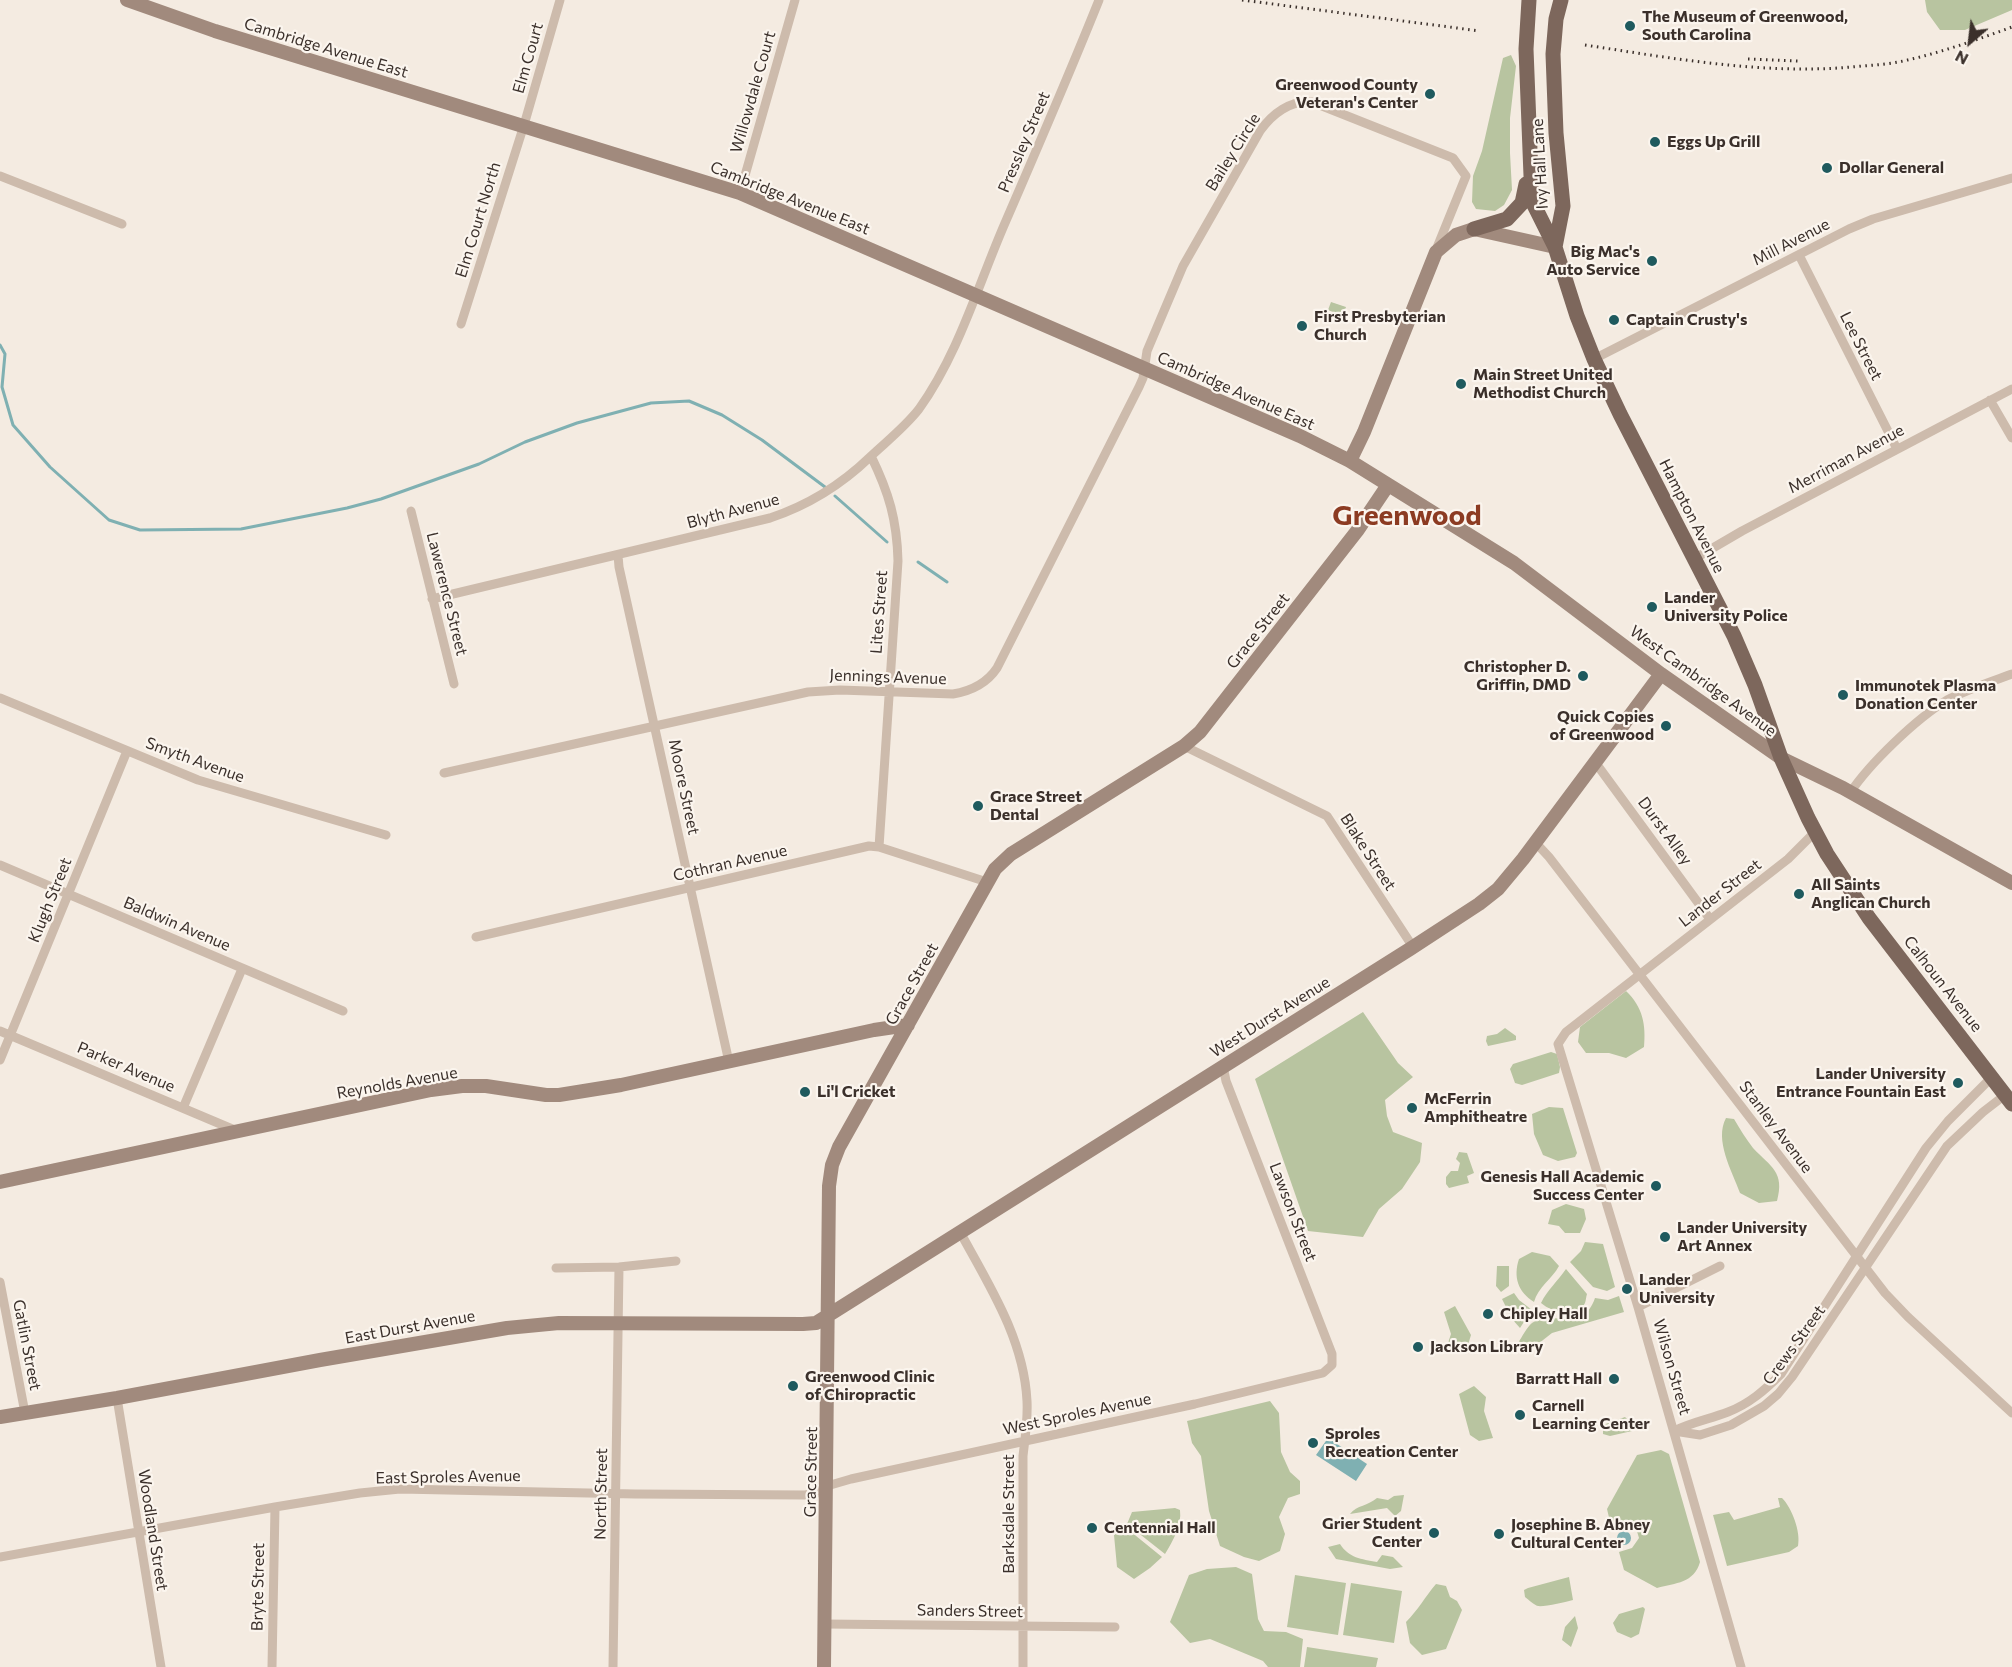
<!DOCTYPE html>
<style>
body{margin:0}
#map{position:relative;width:2012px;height:1667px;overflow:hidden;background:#f4ebe1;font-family:Commissioner,sans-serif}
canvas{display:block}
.north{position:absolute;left:1940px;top:12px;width:60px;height:60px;-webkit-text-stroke:4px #fbf5ee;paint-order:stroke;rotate:208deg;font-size:16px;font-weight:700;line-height:24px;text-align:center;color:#3b302b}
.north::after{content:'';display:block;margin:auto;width:21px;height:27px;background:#3b302b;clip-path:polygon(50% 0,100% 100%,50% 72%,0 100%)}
</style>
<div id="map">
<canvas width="2012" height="1667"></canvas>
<div class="north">N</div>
</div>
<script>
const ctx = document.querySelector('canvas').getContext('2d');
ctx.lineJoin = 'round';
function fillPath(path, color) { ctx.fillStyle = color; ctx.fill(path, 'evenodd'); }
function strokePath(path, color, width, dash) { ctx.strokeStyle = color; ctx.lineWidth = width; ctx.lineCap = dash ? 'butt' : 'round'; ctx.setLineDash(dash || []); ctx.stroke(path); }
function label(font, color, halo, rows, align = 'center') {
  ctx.font = font + ' Commissioner,sans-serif'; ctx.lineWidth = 4.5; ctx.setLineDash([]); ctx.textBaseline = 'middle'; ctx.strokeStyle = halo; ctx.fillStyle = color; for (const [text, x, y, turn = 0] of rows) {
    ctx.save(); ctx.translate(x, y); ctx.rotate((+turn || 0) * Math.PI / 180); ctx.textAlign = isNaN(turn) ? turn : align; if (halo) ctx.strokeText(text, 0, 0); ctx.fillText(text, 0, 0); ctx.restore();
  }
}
const green = new Path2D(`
 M1925,0H2012V10L1965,30H1940L1927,12Z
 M1511,55L1516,66L1510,118V153L1512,190L1504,205L1495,211L1476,209L1472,202L1473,176L1482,151L1503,58Z
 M1331,302L1346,307L1343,316L1328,310Z
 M1626,991C1643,1007 1646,1025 1644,1047L1626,1058L1609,1053H1586L1578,1042L1580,1027Z
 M1363,1012L1398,1063L1413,1077L1385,1100L1387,1116L1393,1132L1422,1143L1420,1162L1402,1189L1379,1209L1363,1237L1308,1231L1255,1079Z
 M1505,1028L1516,1036V1040L1488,1046L1486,1041L1487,1036L1497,1034Z
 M1551,1052L1557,1054L1560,1067L1559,1073L1522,1085L1515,1083L1510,1069L1513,1064Z
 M1549,1107L1563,1108L1577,1153L1575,1157L1558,1161L1543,1155L1534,1134L1532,1114Z
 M1726,1118L1734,1119C1740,1129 1746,1139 1753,1148C1771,1167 1785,1172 1777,1201L1759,1203L1740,1193C1732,1171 1714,1140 1726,1118Z
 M1459,1152L1467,1153L1474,1173L1467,1176L1469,1183L1449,1188L1446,1184V1177L1451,1171H1458L1460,1163L1456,1159Z
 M1566,1204L1584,1209L1586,1219L1580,1233H1565L1559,1226L1548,1224L1552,1210Z
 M1585,1242L1603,1244L1615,1287L1607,1291L1593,1287L1570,1262L1581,1251Z
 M1532,1252L1550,1256L1559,1266C1552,1279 1538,1287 1534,1302C1518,1292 1513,1277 1519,1259Z
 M1497,1266H1509V1286L1501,1292L1496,1286Z
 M1566,1269L1587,1294C1586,1297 1586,1300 1585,1303C1577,1319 1551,1312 1541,1303C1547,1290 1558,1281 1566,1269Z
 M1514,1293L1519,1300L1536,1313L1527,1317L1520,1328L1512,1319L1502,1299Z
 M1619,1296L1624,1312L1552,1333L1538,1344L1518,1343C1522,1337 1527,1327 1532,1323C1552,1308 1582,1335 1595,1298L1608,1300Z
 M1455,1306L1471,1335L1467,1348L1458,1350L1448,1343L1451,1334L1444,1312Z
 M1474,1386L1486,1397L1484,1411L1493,1438L1479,1441L1470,1435L1459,1394Z
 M1270,1401L1279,1413L1281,1452L1290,1472L1300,1481V1494L1288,1498L1279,1517L1285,1534L1280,1551L1259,1561L1244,1557L1220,1546L1209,1511L1201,1456L1192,1443L1187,1421Z
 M1625,1417L1632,1424V1431L1610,1436L1603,1434V1425Z
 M1661,1450L1669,1454L1700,1562C1694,1583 1676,1583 1657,1588L1624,1570L1619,1552L1632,1548L1639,1538L1636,1528L1626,1522L1611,1526L1607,1509L1637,1455Z
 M1404,1495L1401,1511L1395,1516L1387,1508L1350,1514C1357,1505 1368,1506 1377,1498L1388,1500L1394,1496Z
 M1778,1498H1782C1792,1508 1801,1532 1798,1546L1789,1552L1727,1566L1713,1515L1729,1512L1734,1520L1780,1507Z
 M1175,1508L1180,1510C1182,1525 1173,1541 1165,1554L1127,1524L1132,1512Z
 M1125,1527L1162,1557L1150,1568L1134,1579L1117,1567L1114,1535Z
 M1340,1544C1349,1558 1361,1559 1377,1562L1382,1555L1393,1557L1403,1567L1390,1569L1336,1559L1328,1547Z
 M1236,1567L1252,1574L1258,1619L1264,1631L1286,1632L1303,1639L1300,1667H1268L1263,1661L1210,1639L1190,1643L1170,1622L1189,1575L1207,1569Z
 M1295,1575L1346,1583L1338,1635L1287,1627Z
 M1569,1577L1573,1600C1566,1602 1544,1607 1538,1606C1534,1605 1529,1600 1525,1597L1524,1590L1528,1588Z
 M1351,1583L1402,1591L1394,1643L1343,1635Z
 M1436,1584L1446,1586L1450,1597L1457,1601L1462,1610L1446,1649L1422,1655L1410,1643L1406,1622C1418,1610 1425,1597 1436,1584Z
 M1643,1607L1645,1609L1639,1634L1631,1638L1617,1632L1613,1623L1619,1614Z
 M1575,1616L1578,1628L1571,1647L1562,1640L1565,1627Z
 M1307,1647L1378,1658L1376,1667H1304Z`);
const water = new Path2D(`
 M1328,1438L1367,1464L1356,1481L1316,1455Z
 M1617 1538a7 7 0 1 1 14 0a7 7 0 1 1-14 0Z`);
const stream = new Path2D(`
 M0,345L5,354L2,387L13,425L50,467L109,520L140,530L241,529L347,508L381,499L479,464L525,442L577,423L651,403L689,401L722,415L762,440L825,487
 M835,496L887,542
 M918,562L947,582`);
const street = new Path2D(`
 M0,176L122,224
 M740,193L795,0
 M1799,255L1897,449
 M461,324L524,125L560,0
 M1594,359L1849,229L1873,219L2012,178
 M1990,400L2012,438
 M871,456C889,493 897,520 898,561L879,847
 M411,511L454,684
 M618,555L619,567L729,1062
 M1694,559L1742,531L2012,389
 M432,599L770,518C809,505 841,485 870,457C887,441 905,427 919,409C959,353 978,285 1005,223C1037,149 1069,75 1099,0
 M0,698L198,780L386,835
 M1184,746L1327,816L1413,947
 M1595,762L1710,919
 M444,773L808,692L840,690L953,694C971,691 987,683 997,668L1139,387L1143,378L1147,351L1183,266L1260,131C1272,114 1290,100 1312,102L1453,158L1466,176L1436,250
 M1850,793C1870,763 1916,719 1947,700C1968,689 1990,682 2012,674
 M1535,842L1549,857L1885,1293L1908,1317L2012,1413
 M0,865L343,1011
 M476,937L869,846L879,847L987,882
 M0,1031L237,1131
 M0,1060L127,751
 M183,1108L242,969
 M960,1232C989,1285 1024,1339 1027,1401C1028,1420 1025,1438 1023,1456V1667
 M556,1268L619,1267L676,1261
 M0,1282L25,1413
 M1638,1307L1720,1266
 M117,1398L161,1667
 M1674,1431L1700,1435L1731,1425L1764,1406L1778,1394L1792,1377L1947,1146L1983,1112L2005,1095
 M1674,1431C1692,1422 1710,1419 1728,1412C1749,1404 1765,1390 1781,1374L1926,1148L1948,1121L1992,1077
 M0,1557L275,1507L360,1493L400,1489L635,1494L805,1495L817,1493L827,1486L851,1479L1195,1404L1323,1373L1332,1365V1354L1226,1081L1223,1066
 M825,1624L1115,1627
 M272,1667L275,1507
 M613,1667L619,1267
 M1741,1667L1638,1307L1558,1044L1566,1032L1788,859L1815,832`);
const secondary = new Path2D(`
 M127,0L215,31L740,193L1300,436L1350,461L1514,563L1661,674L1781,758L1843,788L2012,883
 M1350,461L1364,432L1436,252L1456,235L1474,229L1555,247
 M0,1182L431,1090L462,1086H486L546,1095H559L621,1085L874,1030L908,1025
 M0,1417L117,1398L320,1360L507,1328L559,1323L803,1324L816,1323L1410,949L1479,904L1498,889L1523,859L1661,674
 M824,1667L829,1186L832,1165L839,1147L995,869L1011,854L1184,746L1200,732L1357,531L1388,485`);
const primary = new Path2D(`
 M1529,0L1526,49L1532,201L1555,247L1577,316L1594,359L1620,414L1734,636L1755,685L1781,758L1808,818L1827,854L1869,918L2012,1104
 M1474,229L1507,219L1522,203L1526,184
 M1555,247L1563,206L1556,133L1553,54L1556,19L1561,0`);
const rail = new Path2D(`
 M1242,0L1480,31
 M1585,45C1677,59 1769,76 1862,66C1876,65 1890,64 1903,61C1940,53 1976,40 2012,27
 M1748,59L1799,61`);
const markers = [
 [1630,26,6,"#1f5a5e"],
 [1430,94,6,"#1f5a5e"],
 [1655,142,6,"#1f5a5e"],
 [1827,168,6,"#1f5a5e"],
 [1652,261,6,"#1f5a5e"],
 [1614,320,6,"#1f5a5e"],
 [1302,326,6,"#1f5a5e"],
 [1461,384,6,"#1f5a5e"],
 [1652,607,6,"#1f5a5e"],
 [1583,676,6,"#1f5a5e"],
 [1843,695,6,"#1f5a5e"],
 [1666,726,6,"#1f5a5e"],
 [978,806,6,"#1f5a5e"],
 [1799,894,6,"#1f5a5e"],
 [1958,1083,6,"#1f5a5e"],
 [805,1092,6,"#1f5a5e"],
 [1412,1108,6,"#1f5a5e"],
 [1656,1186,6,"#1f5a5e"],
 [1665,1237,6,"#1f5a5e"],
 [1627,1289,6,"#1f5a5e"],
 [1488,1314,6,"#1f5a5e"],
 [1418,1347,6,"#1f5a5e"],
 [1614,1379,6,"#1f5a5e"],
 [793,1386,6,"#1f5a5e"],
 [1520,1415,6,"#1f5a5e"],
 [1313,1443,6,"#1f5a5e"],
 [1092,1528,6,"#1f5a5e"],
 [1434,1533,6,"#1f5a5e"],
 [1499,1534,6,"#1f5a5e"]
];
const poiNames = [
 ["The Museum of Greenwood,",1642,17],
 ["South Carolina",1642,35],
 ["Greenwood County",1418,85,"right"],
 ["Veteran's Center",1418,103,"right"],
 ["Eggs Up Grill",1667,142],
 ["Dollar General",1839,168],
 ["Big Mac's",1640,252,"right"],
 ["Auto Service",1640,270,"right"],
 ["First Presbyterian",1314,317],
 ["Church",1314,335],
 ["Captain Crusty's",1626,320],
 ["Main Street United",1473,375],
 ["Methodist Church",1473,393],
 ["Lander",1664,598],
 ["University Police",1664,616],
 ["Christopher D.",1571,667,"right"],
 ["Griffin, DMD",1571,685,"right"],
 ["Immunotek Plasma",1855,686],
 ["Donation Center",1855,704],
 ["Quick Copies",1654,717,"right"],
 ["of Greenwood",1654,735,"right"],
 ["Grace Street",990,797],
 ["Dental",990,815],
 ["All Saints",1811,885],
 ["Anglican Church",1811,903],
 ["Lander University",1946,1074,"right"],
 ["Entrance Fountain East",1946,1092,"right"],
 ["Li'l Cricket",817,1092],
 ["McFerrin",1424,1099],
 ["Amphitheatre",1424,1117],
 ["Genesis Hall Academic",1644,1177,"right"],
 ["Success Center",1644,1195,"right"],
 ["Lander University",1677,1228],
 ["Art Annex",1677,1246],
 ["Lander",1639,1280],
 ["University",1639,1298],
 ["Chipley Hall",1500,1314],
 ["Jackson Library",1430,1347],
 ["Greenwood Clinic",805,1377],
 ["of Chiropractic",805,1395],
 ["Barratt Hall",1602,1379,"right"],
 ["Carnell",1532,1406],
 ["Learning Center",1532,1424],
 ["Sproles",1325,1434],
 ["Recreation Center",1325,1452],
 ["Grier Student",1422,1524,"right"],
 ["Center",1422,1542,"right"],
 ["Josephine B. Abney",1511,1525],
 ["Cultural Center",1511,1543],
 ["Centennial Hall",1104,1528]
];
const streetNames = [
 ["Cambridge Avenue East",326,48,17],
 ["Elm Court",528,58,-74],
 ["Willowdale Court",753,92,-74],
 ["Pressley Street",1024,142,-67],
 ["Bailey Circle",1233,152,-58],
 ["Ivy Hall Lane",1540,164,-93],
 ["Cambridge Avenue East",790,198,22],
 ["Elm Court North",478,220,-73],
 ["Mill Avenue",1791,242,-27],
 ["Lee Street",1861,346,63],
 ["Cambridge Avenue East",1236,391,24],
 ["Merriman Avenue",1846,459,-28],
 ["Blyth Avenue",733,511,-15],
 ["Hampton Avenue",1692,516,63],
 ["Lawerence Street",447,594,76],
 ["Lites Street",879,612,-86],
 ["Grace Street",1258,631,-52],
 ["Jennings Avenue",888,677,2],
 ["West Cambridge Avenue",1703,681,36],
 ["Smyth Avenue",195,760,20],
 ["Moore Street",684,787,78],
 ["Durst Alley",1665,831,54],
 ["Blake Street",1368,852,57],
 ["Cothran Avenue",730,863,-13],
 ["Lander Street",1720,893,-38],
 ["Klugh Street",50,900,-68],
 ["Baldwin Avenue",177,924,23],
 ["Grace Street",912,984,-61],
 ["Calhoun Avenue",1943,984,52],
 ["West Durst Avenue",1270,1017,-32],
 ["Parker Avenue",126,1067,23],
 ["Reynolds Avenue",397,1083,-10],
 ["Stanley Avenue",1776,1127,53],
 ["Lawson Street",1293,1212,69],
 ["East Durst Avenue",410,1327,-10],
 ["Gatlin Street",27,1345,79],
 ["Crews Street",1794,1345,-54],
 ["Wilson Street",1672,1367,74],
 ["West Sproles Avenue",1077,1414,-12],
 ["Grace Street",811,1472,-89],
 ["East Sproles Avenue",448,1477,-1],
 ["North Street",601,1494,-89],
 ["Barksdale Street",1009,1514,-90],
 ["Woodland Street",153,1530,81],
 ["Bryte Street",258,1587,-89],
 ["Sanders Street",970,1611,1]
];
const townNames = [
 ["Greenwood",1407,516]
];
fillPath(green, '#b8c4a0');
fillPath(water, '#7fb0b2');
strokePath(stream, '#7fb0b2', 3);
strokePath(street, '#cdbbac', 9);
strokePath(secondary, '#a18a7d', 14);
strokePath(primary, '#7d675c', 15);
strokePath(rail, '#3b302b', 3, [1.5, 4.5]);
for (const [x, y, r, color] of markers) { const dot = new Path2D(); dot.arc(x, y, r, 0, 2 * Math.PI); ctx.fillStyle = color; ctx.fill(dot); strokePath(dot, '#fbf5ee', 2); }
label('bold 16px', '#3b302b', '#fbf5ee', poiNames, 'left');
label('16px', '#3b302b', '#fbf5ee', streetNames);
label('bold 28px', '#8c3b22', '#fbf5ee', townNames);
</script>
